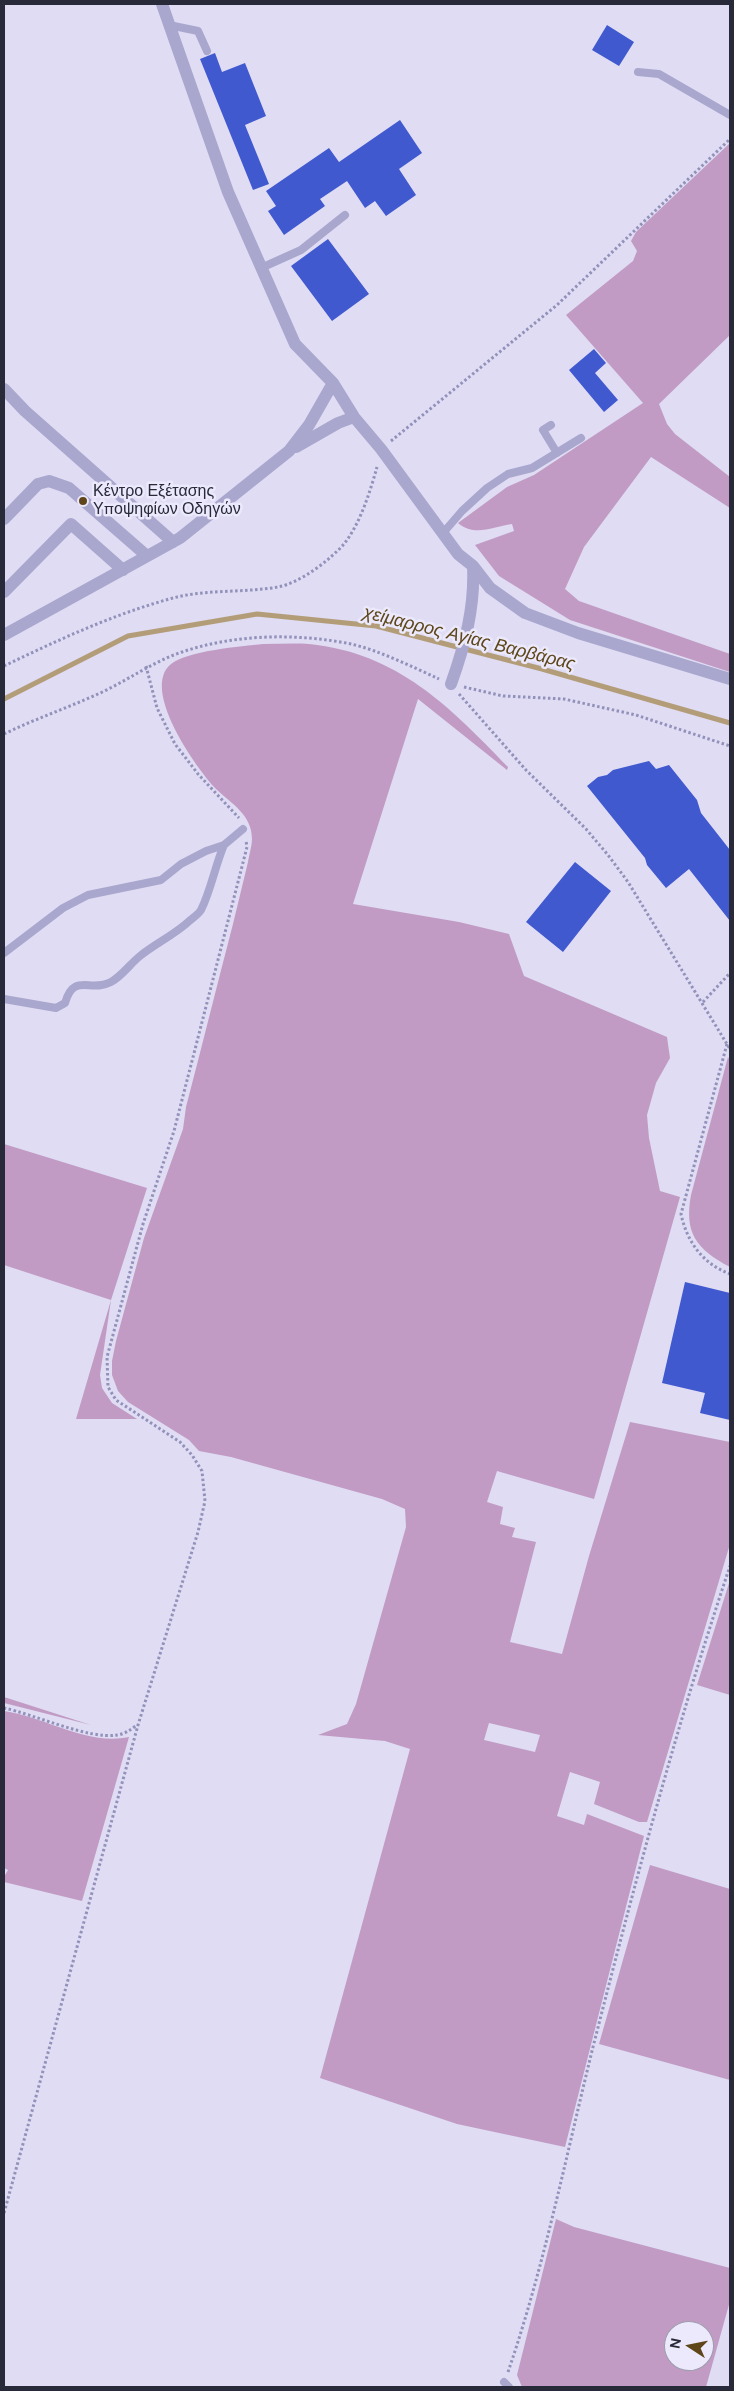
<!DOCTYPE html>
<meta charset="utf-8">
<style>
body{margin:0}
#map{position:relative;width:734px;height:2391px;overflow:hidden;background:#dfdcf4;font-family:"DM Sans",sans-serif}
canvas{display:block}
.frame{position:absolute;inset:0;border:5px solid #282a39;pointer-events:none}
.north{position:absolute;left:664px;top:2321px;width:50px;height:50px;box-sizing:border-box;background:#ebe9fb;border:1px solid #9d9dad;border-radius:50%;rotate:281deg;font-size:14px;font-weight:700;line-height:20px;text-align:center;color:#282a39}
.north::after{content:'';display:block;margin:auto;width:18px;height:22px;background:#5e461a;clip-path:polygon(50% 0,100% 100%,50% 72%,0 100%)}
</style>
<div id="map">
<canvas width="734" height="2391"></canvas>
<div class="frame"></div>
<div class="north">N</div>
</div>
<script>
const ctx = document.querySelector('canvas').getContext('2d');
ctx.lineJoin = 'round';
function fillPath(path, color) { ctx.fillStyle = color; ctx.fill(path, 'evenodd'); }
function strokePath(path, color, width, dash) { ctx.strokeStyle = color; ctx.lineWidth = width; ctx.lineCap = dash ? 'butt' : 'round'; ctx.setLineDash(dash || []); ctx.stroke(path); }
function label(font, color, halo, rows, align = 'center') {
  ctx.font = font + ' "DM Sans",sans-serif'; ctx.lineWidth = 5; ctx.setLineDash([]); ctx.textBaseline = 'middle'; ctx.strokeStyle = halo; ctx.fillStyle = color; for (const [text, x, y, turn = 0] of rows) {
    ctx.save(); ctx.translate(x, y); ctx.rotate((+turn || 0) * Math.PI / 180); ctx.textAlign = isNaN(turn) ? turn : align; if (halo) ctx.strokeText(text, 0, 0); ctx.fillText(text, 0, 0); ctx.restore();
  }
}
const green = new Path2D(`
 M730,143V335L659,404L667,424L675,434L730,477V508L651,457L584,547L565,589L579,601L730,654V672L570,620L499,576L475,545L514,531L512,524C492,527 475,537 458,523L507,487L534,475L643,403L566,315L633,261L637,251L631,241L636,232Z
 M263,644C278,644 294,643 309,644C398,653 450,707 508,767L507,770L418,699L353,904L459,922L509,934L524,976L667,1037L670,1058L656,1083L647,1115L649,1138L660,1191L680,1197L594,1499L497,1471L487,1502L503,1507L500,1524L515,1528L512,1537L536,1542L510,1642L562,1654L589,1556L630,1422L730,1442V1544L647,1822H639L594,1804L600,1782L570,1772L557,1816L584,1825L587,1814L644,1836L565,2147L457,2124L320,2078L410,1749L385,1741L318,1735L347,1724L356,1704L406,1527L405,1509L382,1499L231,1457L199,1451L189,1440L128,1402L118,1391L112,1375V1361L116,1341L144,1238L183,1129L186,1107C202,1046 217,985 233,924C238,903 243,883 248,862C249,855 252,846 252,839C252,815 232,804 216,789C196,768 140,689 171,664C187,651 242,646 263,644ZM489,1723L540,1735L535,1752L484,1740Z
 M728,1057L730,1061V1267C696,1249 684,1233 691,1195Z
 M4,1144L147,1188L111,1300L100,1375L102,1388L112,1403L137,1419H76L111,1300L4,1265Z
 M730,1580V1695L697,1685Z
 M4,1697L91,1725L4,1703Z
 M4,1711C46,1717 86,1746 129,1737L82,1901L4,1882V1877L8,1870L4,1868Z
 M650,1865L730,1889V2080L599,2044Z
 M556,2219L574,2227L730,2268V2301L706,2387H522L517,2375ZM674,2331H704V2361H674Z`);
const stream = new Path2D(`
 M4,699L128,636L257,614L376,626L542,669L730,723`);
const building = new Path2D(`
 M607,25L634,42L619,66L592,50Z
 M215,53L222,72L245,63L266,116L245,125L269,184L253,190L200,59Z
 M400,120L422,153L399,169L416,195L386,216L375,201L365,208L347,181L320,199L325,206L284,235L268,211L276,206L266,191L329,148L339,162Z
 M328,239L369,294L332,321L291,266Z
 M594,349L606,363L595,373L618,400L604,412L569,370Z
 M649,761L656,769L669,765L697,800L701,813L730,850V921L689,869L666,888L647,865L645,858L587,786L598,777L607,775L613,770Z
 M575,862L611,891L563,952L526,922Z
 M685,1282L730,1293V1420L700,1413L705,1393L662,1383Z`);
const path = new Path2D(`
 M391,441L557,305L730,139
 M4,666C58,640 114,614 173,598C207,589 244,593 278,587C300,583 330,560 344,544C360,524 370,492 377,467
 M146,666L157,708L175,744L198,774L239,818
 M464,687L503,696L564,699L636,715L730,746
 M459,694L526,770L586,829L608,855L628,882L730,1049
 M4,734C35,719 67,708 98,694C127,681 152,662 182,652C235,634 297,633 351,644C378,650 413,667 439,679
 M703,1002L730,973
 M727,1044L681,1214C687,1242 703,1264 730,1274
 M4,1708C33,1714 90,1740 117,1735C125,1734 130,1730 137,1725
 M4,2213L138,1725L198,1532L205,1501L202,1471L192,1455L180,1442L116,1400L108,1387L107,1357L143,1224L174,1131L247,847L246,841
 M508,2372C544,2267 566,2156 593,2047C634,1886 677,1724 730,1566`);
const lane = new Path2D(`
 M169,25L198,31L207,51
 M638,72L659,74L730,115
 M261,268L301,250L345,215
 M551,425L543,430L557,453
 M443,533L462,511L487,488L508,474L532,468L581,438
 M4,953L63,908L88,895L161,880L181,864L206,851L224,845L243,829
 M4,999L56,1008L65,1003C74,972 90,993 111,982C122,976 130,964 140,956C155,944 172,936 187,923C191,919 198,915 201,910C211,890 215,866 224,845
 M504,2382L509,2387`);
const street = new Path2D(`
 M162,4L228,192L295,344L333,383L354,417L381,449L458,554L473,566L490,588L525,613L578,633L730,679
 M4,389L25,411L173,542
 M296,447L338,423L354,417
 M4,519L38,484L49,481L69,488L147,556
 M4,592L71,524L123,570
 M4,635L180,538L289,451L309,425L333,383
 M451,684C465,645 475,607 473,566`);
const markers = [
 [83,501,5,"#5e461a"]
];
const poiNames = [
 ["Κέντρο Εξέτασης",93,492],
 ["Υποψηφίων Οδηγών",93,510]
];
const waterNames = [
 ["χείμαρρος Αγίας Βαρβάρας",469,639,14]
];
fillPath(green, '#c19bc4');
strokePath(stream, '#b39d79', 5);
fillPath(building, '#4059ce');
strokePath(path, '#9291b9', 3, [2.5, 2.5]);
strokePath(lane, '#a9a7cd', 8);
strokePath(street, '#a9a7cd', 12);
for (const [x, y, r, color] of markers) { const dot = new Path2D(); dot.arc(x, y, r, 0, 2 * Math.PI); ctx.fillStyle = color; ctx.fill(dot); strokePath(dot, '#ebe9fb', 2); }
label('16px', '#282a39', '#ebe9fb', poiNames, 'left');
label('italic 18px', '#5e461a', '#ebe9fb', waterNames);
</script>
